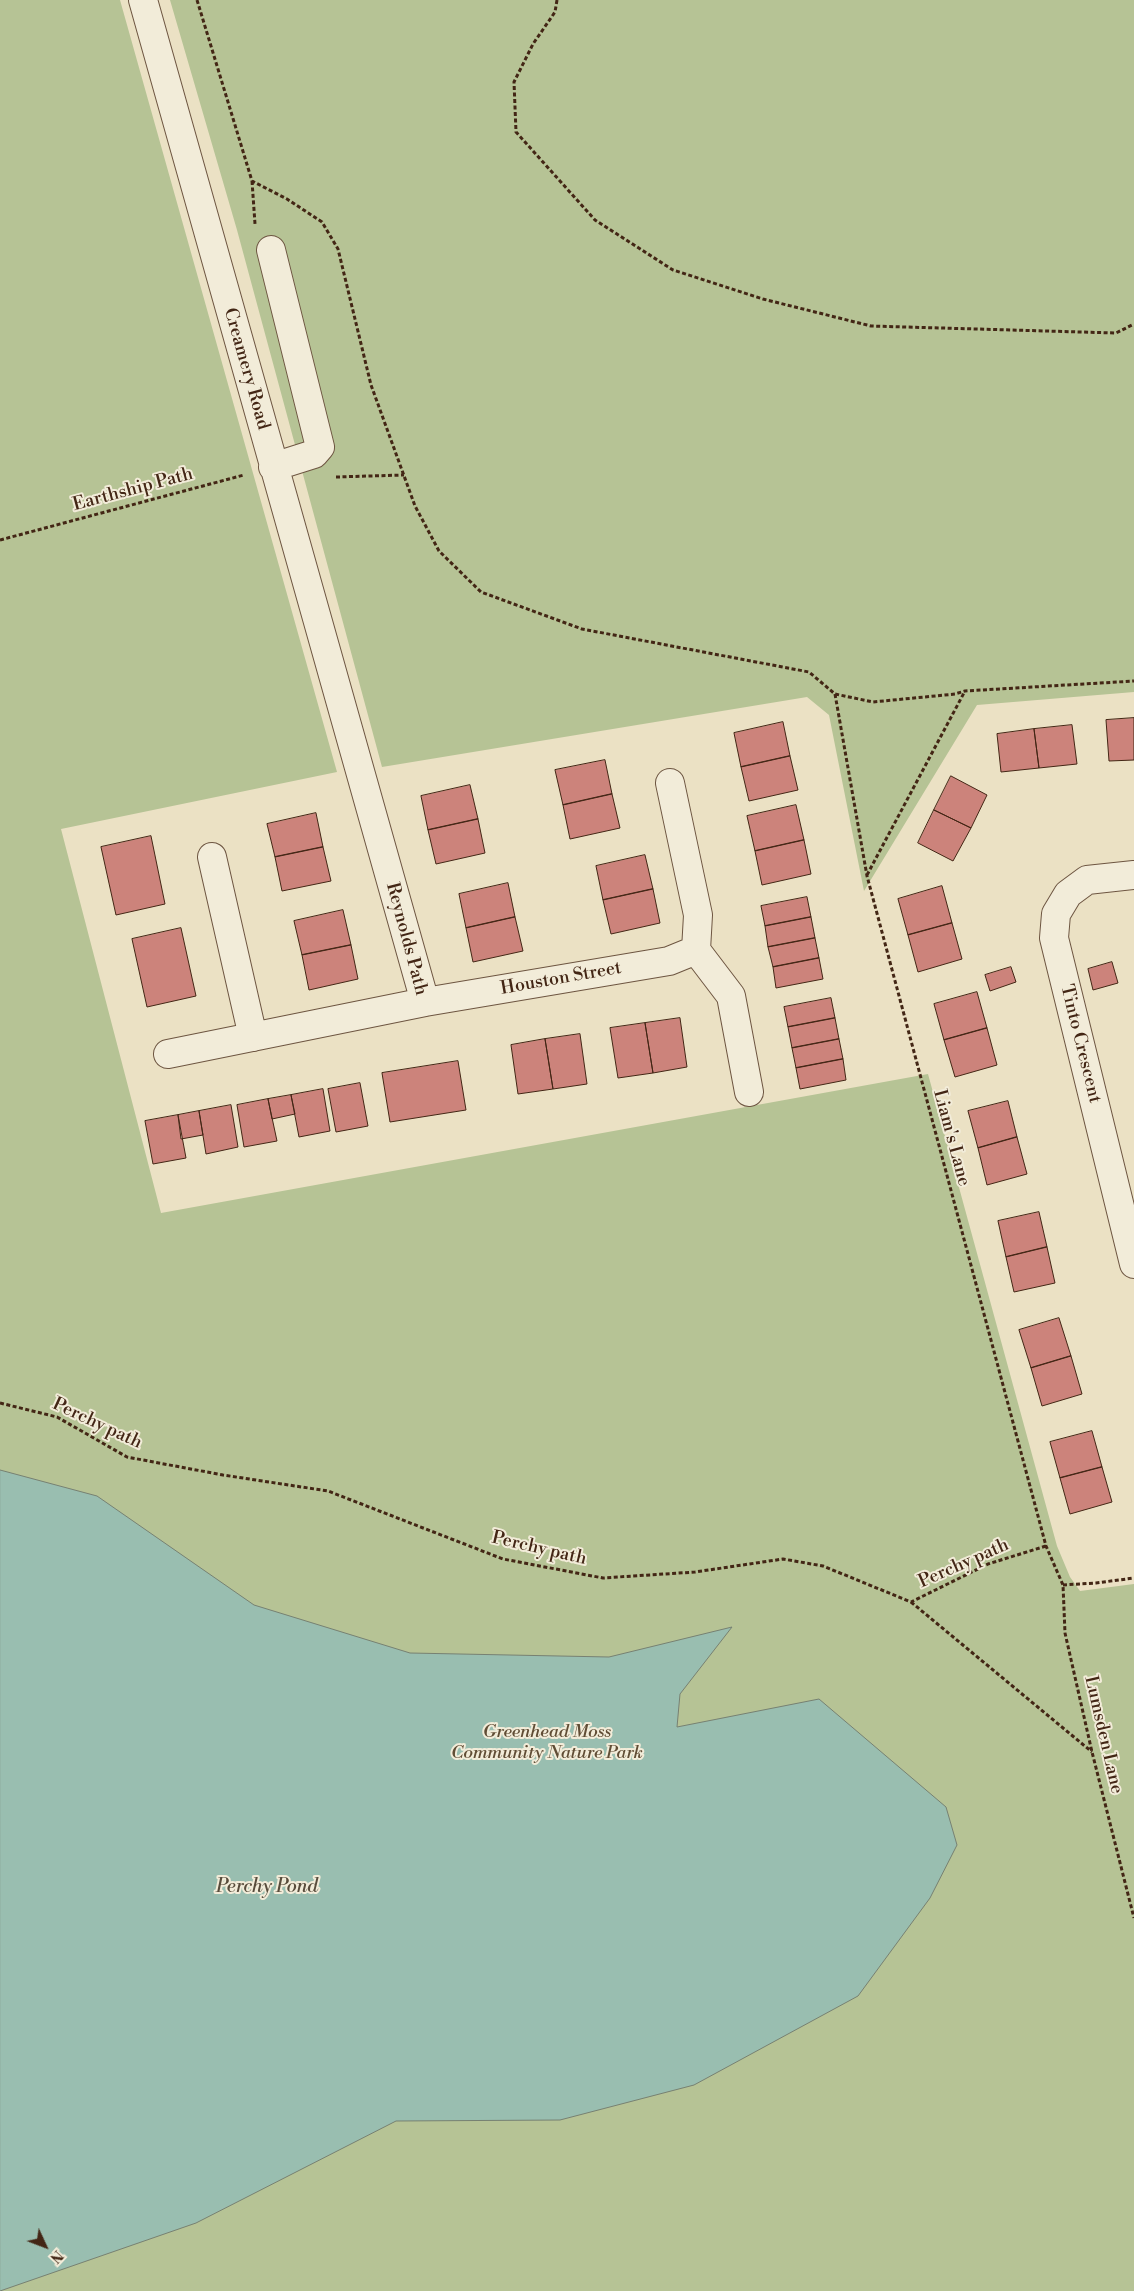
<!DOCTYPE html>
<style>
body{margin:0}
#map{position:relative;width:1134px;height:2291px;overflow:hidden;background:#ebe1c4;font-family:"Libre Bodoni",serif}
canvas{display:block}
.north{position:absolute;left:20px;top:2221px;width:50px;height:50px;-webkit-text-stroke:4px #f2ecd9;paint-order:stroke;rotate:133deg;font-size:14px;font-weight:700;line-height:20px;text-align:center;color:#432615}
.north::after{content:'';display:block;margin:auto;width:18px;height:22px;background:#432615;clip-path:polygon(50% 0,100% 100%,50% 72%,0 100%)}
</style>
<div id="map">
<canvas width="1134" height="2291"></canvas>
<div class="north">N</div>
</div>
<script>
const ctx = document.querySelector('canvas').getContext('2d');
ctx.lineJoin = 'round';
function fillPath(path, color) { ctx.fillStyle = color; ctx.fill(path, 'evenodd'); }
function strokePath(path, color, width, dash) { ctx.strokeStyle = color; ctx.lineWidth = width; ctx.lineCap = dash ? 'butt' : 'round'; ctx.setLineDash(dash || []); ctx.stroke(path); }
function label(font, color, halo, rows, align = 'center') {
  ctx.font = font + ' "Libre Bodoni",serif'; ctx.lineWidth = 4; ctx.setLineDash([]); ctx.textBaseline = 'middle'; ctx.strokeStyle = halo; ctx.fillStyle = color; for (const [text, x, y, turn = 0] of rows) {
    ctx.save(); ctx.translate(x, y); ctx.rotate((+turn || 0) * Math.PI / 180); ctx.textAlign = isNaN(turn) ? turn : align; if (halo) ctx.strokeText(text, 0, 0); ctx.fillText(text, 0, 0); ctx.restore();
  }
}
const green = new Path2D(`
 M0,0H120L337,772L61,829L161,1213L928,1074L1057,1546L1070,1577L1080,1591L1134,1584V2291H0Z
 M170,0H1134V692L977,705L864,891L829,715L807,697L382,767L237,230Z`);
const water = new Path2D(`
 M0,1470L97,1496L254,1605L410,1653L609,1657L732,1627L680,1694L677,1727L819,1699L946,1807L957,1845L930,1898L858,1996L694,2085L560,2120L396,2121L196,2223L0,2291Z`);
const building = new Path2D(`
 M1134,718V760L1109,761L1106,720Z
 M783,722L790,756L741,767L734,733Z
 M1072,725L1077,764L1039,768L1034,729Z
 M1034,729L1039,768L1001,772L997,734Z
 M790,756L798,790L749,801L741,767Z
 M605,760L612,794L563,805L555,770Z
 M951,776L987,795L971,828L934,810Z
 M470,785L478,819L428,830L421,796Z
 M612,794L620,828L570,839L563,805Z
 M796,805L804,840L755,851L747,816Z
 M934,810L971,828L953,861L918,843Z
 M316,813L323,847L275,857L267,824Z
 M478,819L485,853L436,864L428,830Z
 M151,836L165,904L116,915L101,847Z
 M804,840L811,874L762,885L755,851Z
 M323,847L331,881L282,891L275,857Z
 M645,855L653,889L603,900L596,866Z
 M508,883L515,917L466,928L459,894Z
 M942,886L952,923L908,935L898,899Z
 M653,889L660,923L611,934L603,900Z
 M807,897L811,917L765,926L761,906Z
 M343,910L351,945L302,955L294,921Z
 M515,917L523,951L473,962L466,928Z
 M811,917L815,938L768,947L765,926Z
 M952,923L962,959L918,972L908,935Z
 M181,928L196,996L147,1007L132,939Z
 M815,938L819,958L773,967L768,947Z
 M351,945L358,979L309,990L302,955Z
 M819,958L823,979L776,988L773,967Z
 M1112,962L1118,983L1093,990L1088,969Z
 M1011,967L1016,982L990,991L985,975Z
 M977,992L987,1028L944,1040L934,1004Z
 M831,998L835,1018L788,1027L784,1007Z
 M680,1018L687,1067L653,1073L645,1023Z
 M835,1018L839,1039L792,1048L788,1027Z
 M645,1023L653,1073L618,1078L610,1028Z
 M987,1028L997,1065L955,1077L944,1040Z
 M580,1034L587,1084L553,1089L545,1039Z
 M545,1039L553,1089L518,1094L511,1045Z
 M839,1039L843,1059L796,1068L792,1048Z
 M843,1059L846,1080L800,1089L796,1068Z
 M458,1061L466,1110L390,1122L382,1073Z
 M360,1083L368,1126L336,1132L328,1089Z
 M323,1089L330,1131L299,1137L291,1095Z
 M291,1095L295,1114L272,1119L268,1099Z
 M268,1099L277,1141L244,1147L237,1105Z
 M1008,1101L1017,1137L978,1148L968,1111Z
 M231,1105L238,1147L206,1154L199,1111Z
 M199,1111L203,1135L181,1139L178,1115Z
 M178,1115L186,1158L153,1164L145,1121Z
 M1017,1137L1027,1174L987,1185L978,1148Z
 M1039,1212L1047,1247L1006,1257L998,1221Z
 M1047,1247L1055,1283L1014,1292L1006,1257Z
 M1059,1318L1071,1356L1031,1368L1019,1330Z
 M1071,1356L1082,1394L1042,1406L1031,1368Z
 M1092,1431L1102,1467L1060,1478L1050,1442Z
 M1102,1467L1112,1502L1070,1514L1060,1478Z`);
const path = new Path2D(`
 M197,0L252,181L287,199L322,222L338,249L371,385L415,506L439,551L481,592L582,629L809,672L835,694L873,702L955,694L965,691L1134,681
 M557,0L555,12L533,44L514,82L516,132L595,220L673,270L763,299L871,326L1116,333L1134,324
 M252,181L255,224
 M336,477L404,475
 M0,540L244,475
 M835,694L867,876L1046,1546L1063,1585L1065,1633L1092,1752L1134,1918
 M867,875L965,691
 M0,1403L57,1417L127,1457L223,1475L328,1491L503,1559L603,1578L695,1572L783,1559L823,1566L911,1602L988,1564L1046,1546
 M1063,1585L1096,1583L1134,1578
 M911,1602L1092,1752`);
const minor = new Path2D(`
 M143,0L425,1002
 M271,250L320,447L314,454L273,467
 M670,783L698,915L696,950L731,996L749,1092
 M212,857L253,1037
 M1134,875L1087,880L1068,894L1056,914L1054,938L1134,1264
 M168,1054L425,1002L669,961L696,950`);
const streetNames = [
 ["Creamery Road",246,369,74],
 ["Earthship Path",133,490,-15],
 ["Reynolds Path",406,939,75],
 ["Houston Street",561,979,-10],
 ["Tinto Crescent",1080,1044,76],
 ["Liam's Lane",951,1138,75],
 ["Perchy path",97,1424,25],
 ["Perchy path",539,1549,13],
 ["Perchy path",964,1564,-24],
 ["Lumsden Lane",1103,1735,77]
];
const parkNames = [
 ["Greenhead Moss",547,1733],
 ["Community Nature Park",547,1754]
];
const waterNames = [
 ["Perchy Pond",267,1887]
];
fillPath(green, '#b6c395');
fillPath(water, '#99beb0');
strokePath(water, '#778172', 1);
fillPath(building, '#cc837b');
strokePath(building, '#432615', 1);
strokePath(minor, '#6d5541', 30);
strokePath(path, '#432615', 3, [4, 2.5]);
strokePath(minor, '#f2ecd9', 28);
label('18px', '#432615', '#f2ecd9', streetNames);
label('italic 18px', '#604d35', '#f2ecd9', parkNames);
label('italic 19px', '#584c3c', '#f2ecd9', waterNames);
</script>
